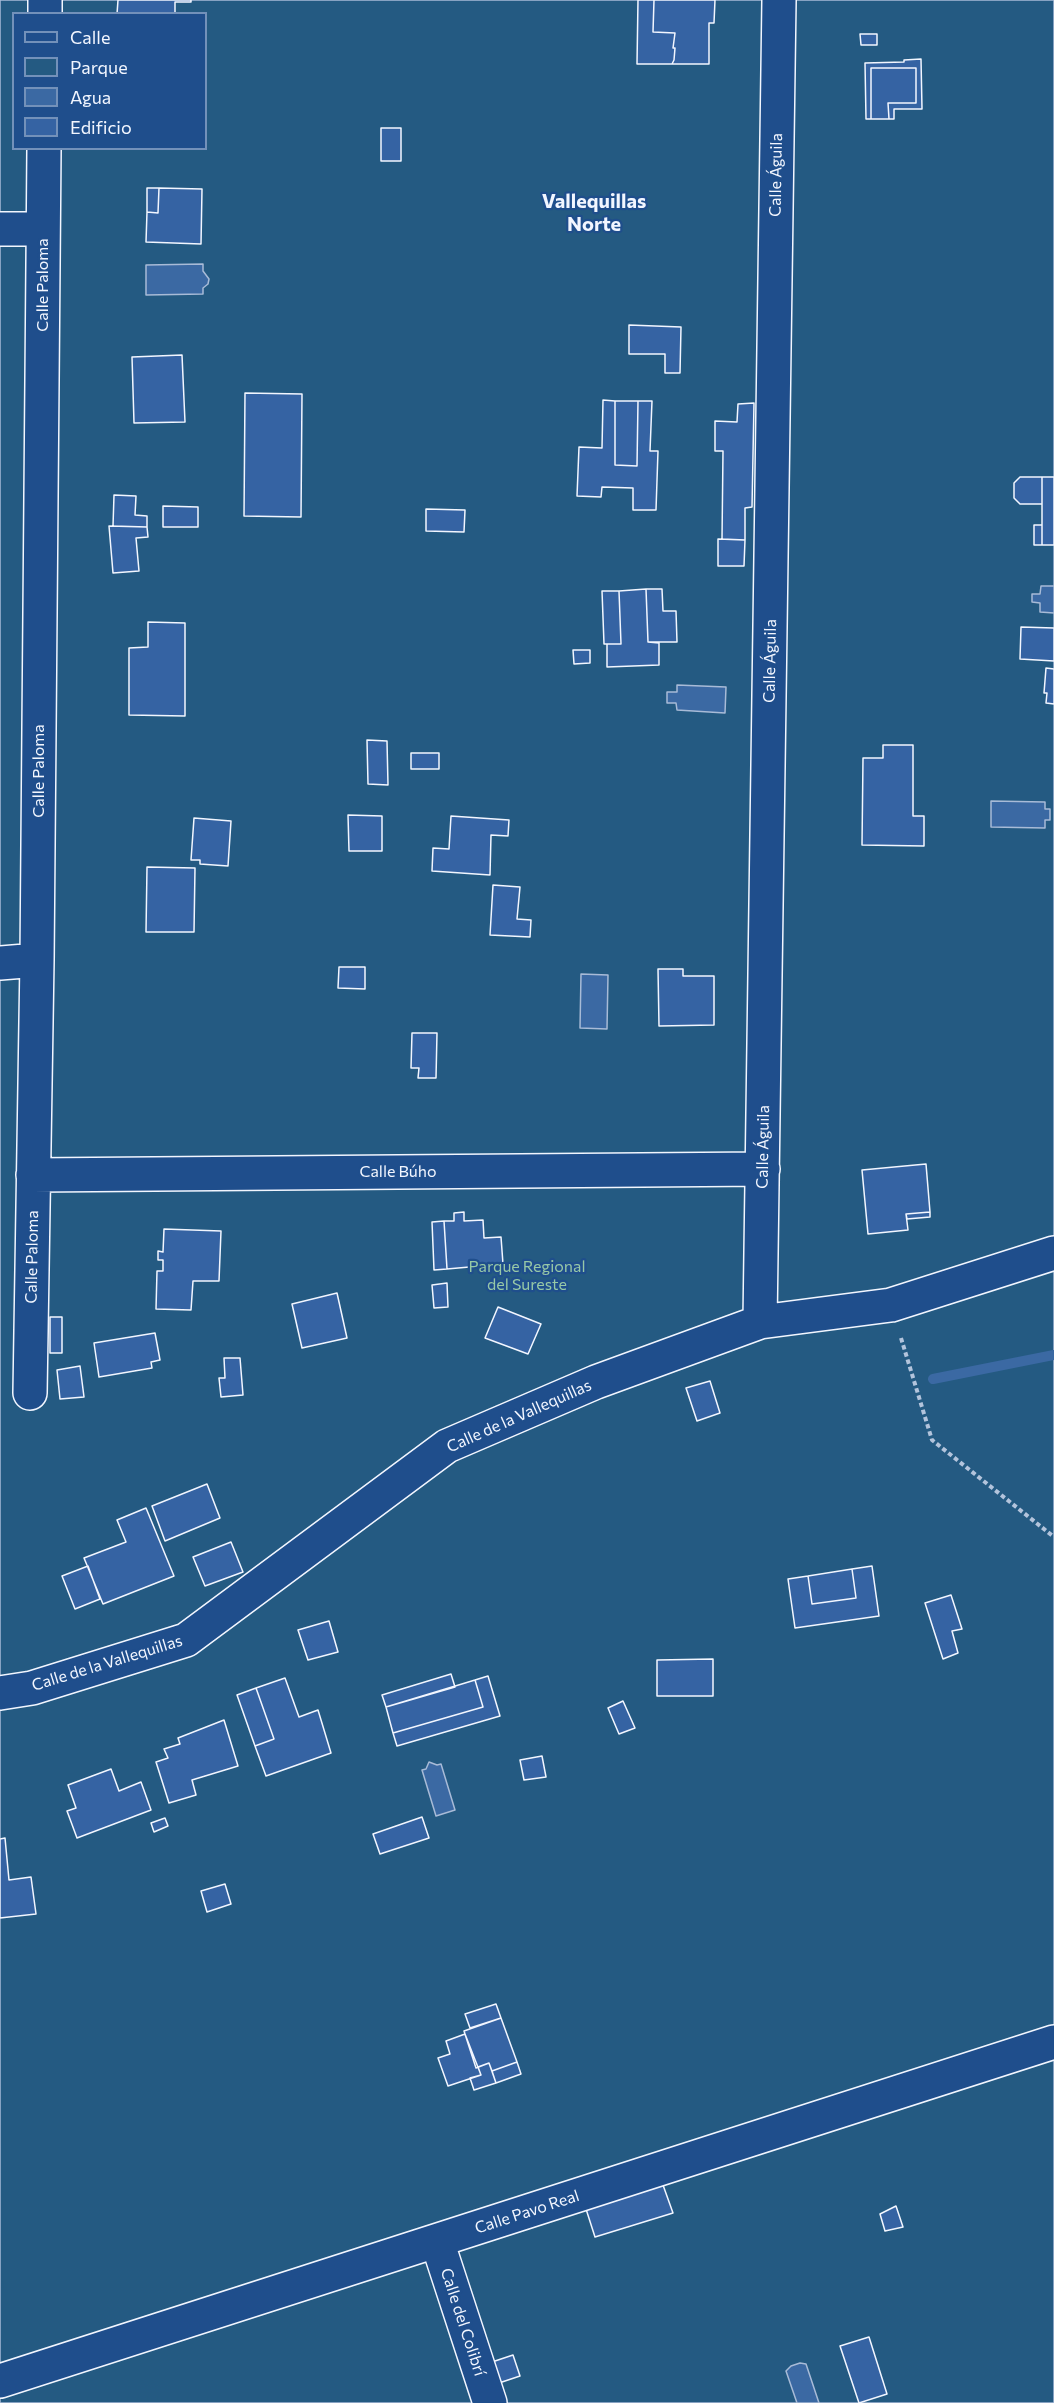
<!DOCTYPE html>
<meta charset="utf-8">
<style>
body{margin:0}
#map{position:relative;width:1054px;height:2403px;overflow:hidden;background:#1f4e8c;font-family:Commissioner,sans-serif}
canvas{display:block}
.legend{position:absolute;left:12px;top:12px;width:195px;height:138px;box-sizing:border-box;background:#1f4e8c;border:2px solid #7391ba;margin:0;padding:8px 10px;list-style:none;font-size:18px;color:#f2f6ff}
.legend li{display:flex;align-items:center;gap:12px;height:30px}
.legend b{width:30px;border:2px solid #7391ba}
</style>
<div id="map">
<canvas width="1054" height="2403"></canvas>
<ul class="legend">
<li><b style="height:8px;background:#1f4e8c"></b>Calle</li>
<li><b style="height:16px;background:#245a82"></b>Parque</li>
<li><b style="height:16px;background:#3b69a3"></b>Agua</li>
<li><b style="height:16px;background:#3563a3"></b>Edificio</li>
</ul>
</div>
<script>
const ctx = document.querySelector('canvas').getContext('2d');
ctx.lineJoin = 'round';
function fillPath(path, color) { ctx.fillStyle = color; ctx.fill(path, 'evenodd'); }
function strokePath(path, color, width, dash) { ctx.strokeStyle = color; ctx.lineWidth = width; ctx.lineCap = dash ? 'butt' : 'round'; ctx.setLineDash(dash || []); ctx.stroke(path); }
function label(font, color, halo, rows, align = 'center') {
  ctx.font = font + ' Commissioner,sans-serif'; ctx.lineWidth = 4.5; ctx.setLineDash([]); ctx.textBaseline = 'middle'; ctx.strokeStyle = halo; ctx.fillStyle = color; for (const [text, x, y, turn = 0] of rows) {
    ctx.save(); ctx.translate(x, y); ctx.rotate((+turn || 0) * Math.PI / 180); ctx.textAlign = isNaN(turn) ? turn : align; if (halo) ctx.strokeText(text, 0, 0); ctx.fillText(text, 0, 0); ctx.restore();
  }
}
const green = new Path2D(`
 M0,0H1054V2403H0ZM14,14H206V148H14Z`);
const water = new Path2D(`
 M203,264V271L209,279L208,284L203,288V294L146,295V265Z
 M1041,586H1054V613L1040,612V603L1032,602V594H1040Z
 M677,685L726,687L725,713L677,710L676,703H667V692H677Z
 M991,801L1045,802V809H1050V820H1045V828L991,827Z
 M581,974L608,975L607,1029L580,1028Z
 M429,1762L437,1765L441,1764L455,1810L436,1816L422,1770L426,1769Z
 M800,2363L806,2364L819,2403H797L786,2371L791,2366Z`);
const stream = new Path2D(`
 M933,1379L1054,1355`);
const building = new Path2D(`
 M118,0H191V2H175V14H117Z
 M638,0H654L653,32L675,33L673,48H675L674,60L672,64H637Z
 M654,0H715L714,23H709V64H672L674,60L675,48H673L675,33L653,32Z
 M860,34H877V45H861Z
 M921,59L922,109H894V119H889L888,103H916V68H871V119H866L865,63L904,62V60Z
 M871,68H916V103H888L889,119H871Z
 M381,128H401V161H381Z
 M147,188H159L158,213L147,212Z
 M159,188L202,189L201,244L146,242L147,212L158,213Z
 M629,325L681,327L680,373H665V354H629Z
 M182,355L185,422L134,423L132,357Z
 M245,393L302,394L301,517L244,516Z
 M603,400L615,401V465L637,466L638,401H652L650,451H658L656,510H633V488L602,487L601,497L577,496L579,447L602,448Z
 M615,401H638L637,466L615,465Z
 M754,403L752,507L745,508V540L722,539L723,451H715V421L737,422L738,404Z
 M1020,477H1042V504H1020L1014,498V483Z
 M1042,477H1054V545H1042Z
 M114,495L136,496L135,515L147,516V527L113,526Z
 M163,506L198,507V527H163Z
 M426,509L465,510L464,532L426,531Z
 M1034,525H1042V545H1034Z
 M109,526L147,527L148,537L136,538L139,571L113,573Z
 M718,539L745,540L744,566H718Z
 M646,589H662L663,611H676L677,642H648Z
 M646,589L648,642L659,643V665L607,667V644H621L619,591Z
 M602,591H619L621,644H604Z
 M148,622L185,623V716L129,715V648L148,647Z
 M1021,627L1054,628V661L1020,659Z
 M573,650H590V663L574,664Z
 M1046,668L1054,669V704L1046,703L1047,693H1044Z
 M367,740L387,741L388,785L368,784Z
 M883,745H913V816H924V846L862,845L863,758H883Z
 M411,753H439V769H411Z
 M348,815L382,816V851H349Z
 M451,816L509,820L508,836L491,835L490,875L432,871L433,848L449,849Z
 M194,818L231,821L228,866L200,864V860H191Z
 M147,867L195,868L194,932H146Z
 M493,885L520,887L517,919L531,920L530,937L490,935Z
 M339,967H365V989L338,988Z
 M658,969H683V976H714V1025L659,1026Z
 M412,1033H437L436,1078H418L419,1068H411Z
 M926,1164L930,1212L906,1214L908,1230L868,1234L862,1170Z
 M464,1212V1221L483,1220L484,1238L501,1237L503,1264L447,1269L444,1221H454V1213Z
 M930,1212V1217L907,1219L906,1214Z
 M444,1221L447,1269L434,1270L432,1222Z
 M164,1229L221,1231L219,1281H193L191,1310L156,1309L157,1271H163V1260H158V1251L163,1252Z
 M447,1283L448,1307L434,1308L432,1285Z
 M337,1293L347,1338L302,1348L292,1304Z
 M498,1307L541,1324L528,1354L485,1338Z
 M50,1317H62V1353H50Z
 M155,1333L160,1360L151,1362L152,1368L99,1377L94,1343Z
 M224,1358H240L243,1395L221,1397L219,1378H225Z
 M80,1366L84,1397L60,1399L57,1370Z
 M710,1381L720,1413L697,1421L686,1388Z
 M207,1484L220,1518L165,1541L152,1506Z
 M146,1508L174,1576L103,1604L84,1558L126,1542L117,1520Z
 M231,1542L243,1572L205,1586L193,1557Z
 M88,1566L100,1599L75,1609L62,1576Z
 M872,1566L879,1616L795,1628L788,1579L808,1576L812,1604L856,1598L852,1569Z
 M852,1569L856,1598L812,1604L808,1576Z
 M951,1595L962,1629L952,1631L958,1653L943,1659L925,1603Z
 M329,1621L338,1652L308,1660L298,1630Z
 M713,1659V1696H657V1660Z
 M451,1674L455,1687L386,1707L382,1695Z
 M488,1676L500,1716L397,1746L393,1733L483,1707L475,1680Z
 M285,1678L299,1717L318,1710L331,1753L266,1776L255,1746L274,1739L256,1688Z
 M475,1680L483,1707L393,1733L386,1707Z
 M256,1688L274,1739L255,1746L237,1695Z
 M623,1701L635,1728L619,1734L608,1708Z
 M224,1720L238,1766L192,1780L196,1795L169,1803L156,1762L168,1758L164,1749L180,1744L178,1738Z
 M542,1756L546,1777L524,1780L520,1760Z
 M111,1769L119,1791L141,1782L151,1810L77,1838L67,1811L76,1808L68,1785Z
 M422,1817L429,1838L380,1854L373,1834Z
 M165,1818L168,1826L154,1832L151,1823Z
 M5,1838L9,1880L31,1877L36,1914L0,1918V1839Z
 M225,1884L231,1904L207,1912L201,1891Z
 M496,2004L501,2018L470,2028L465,2014Z
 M501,2018L517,2062L492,2071L489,2063L476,2068L464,2031Z
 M465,2034L481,2075L448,2086L438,2058L450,2054L446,2041Z
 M517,2062L521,2074L496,2083L492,2071Z
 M489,2063L496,2083L474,2090L470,2078L481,2075L478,2067Z
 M663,2185L673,2213L595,2237L586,2209Z
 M896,2206L903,2227L885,2231L880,2214Z
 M869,2337L887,2394L859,2403L840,2346Z
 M513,2355L520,2376L499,2383L492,2362Z`);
const path = new Path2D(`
 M901,1338L932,1440L1054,1537`);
const minor = new Path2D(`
 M45,14V0
 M0,229H43
 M0,963L37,960
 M33,1175L763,1169
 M760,1322L779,0
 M30,1393L37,960L44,148
 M0,1693L32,1688L186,1640L447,1446L596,1382L760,1322L891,1305L1054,1253
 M437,2241L490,2403
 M0,2381L1054,2042`);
const streetNames = [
 ["Calle Águila",776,175,-89],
 ["Calle Paloma",43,285,-90],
 ["Calle Águila",770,661,-89],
 ["Calle Paloma",39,771,-90],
 ["Calle Águila",763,1147,-89],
 ["Calle Búho",398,1172],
 ["Calle Paloma",32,1257,-89],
 ["Calle de la Vallequillas",519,1416,-24],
 ["Calle de la Vallequillas",107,1663,-17],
 ["Calle Pavo Real",527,2212,-18],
 ["Calle del Colibrí",463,2322,72]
];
const parkNames = [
 ["Parque Regional",527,1267],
 ["del Sureste",527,1285]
];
const quarterNames = [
 ["Vallequillas",594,201],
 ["Norte",594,224]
];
fillPath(green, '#245a82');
strokePath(green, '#a8bbd7', 1.5);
fillPath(water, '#3b69a3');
strokePath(water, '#a8bbd7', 1.5);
strokePath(stream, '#3b69a3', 10);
fillPath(building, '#3563a3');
strokePath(building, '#f2f6ff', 1.5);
strokePath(minor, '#f2f6ff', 36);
strokePath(path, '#b3c4dc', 4, [4.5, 3]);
strokePath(minor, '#1f4e8c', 33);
label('16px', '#f2f6ff', '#1f4e8c', streetNames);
label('16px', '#97c8a6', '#1f4e8c', parkNames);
label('bold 20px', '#f2f6ff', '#1f4e8c', quarterNames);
</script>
